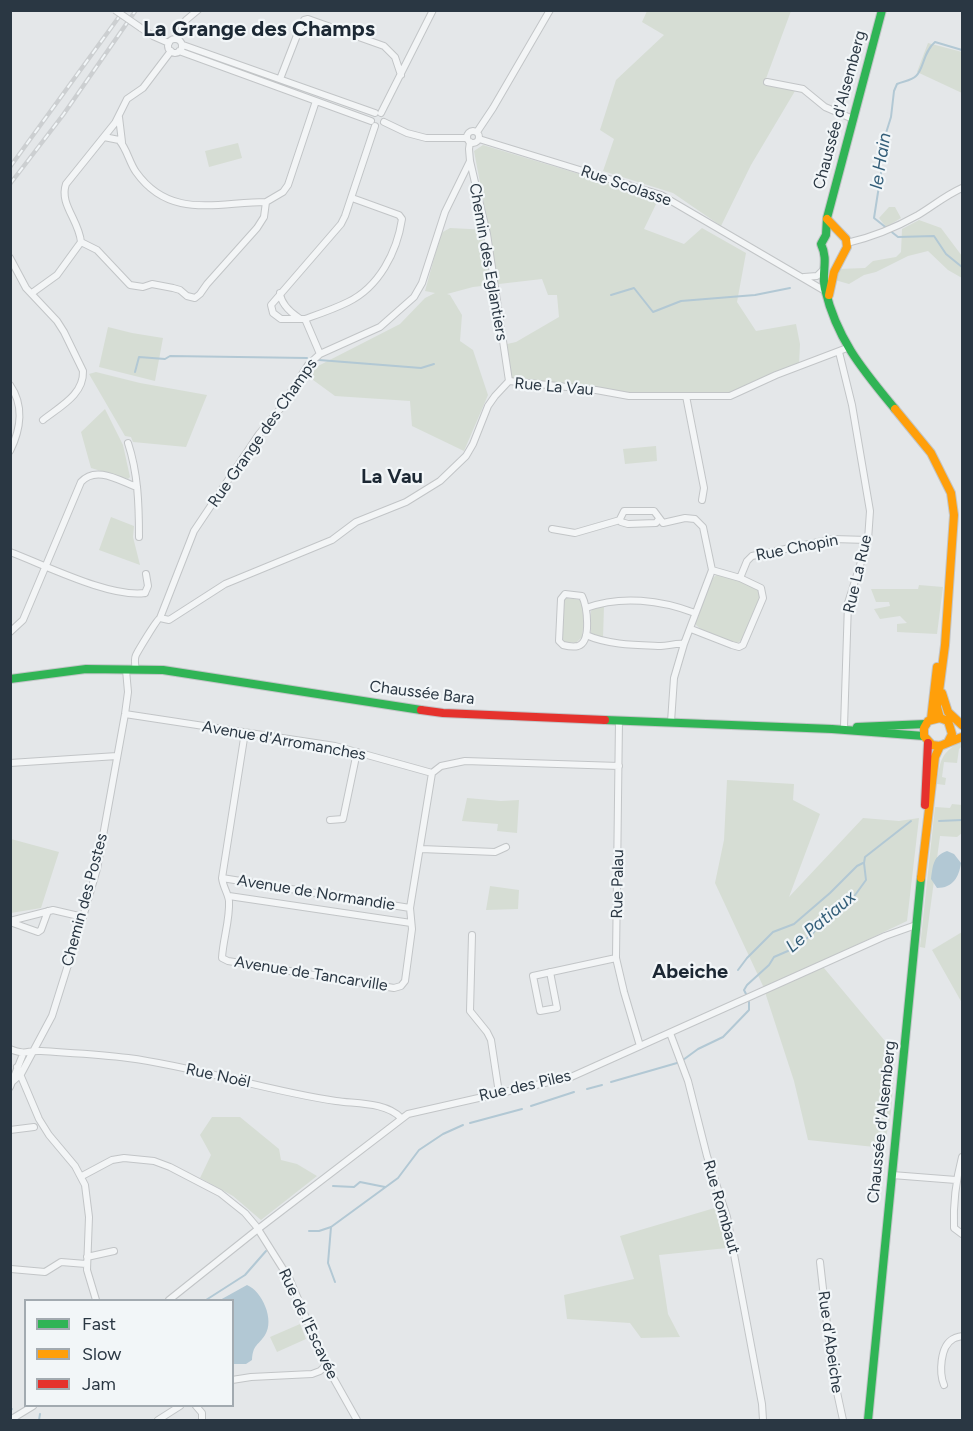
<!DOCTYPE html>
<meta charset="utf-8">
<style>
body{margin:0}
#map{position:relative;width:973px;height:1431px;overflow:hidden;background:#e4e7e9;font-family:Figtree,sans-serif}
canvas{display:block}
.frame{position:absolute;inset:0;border:12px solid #2a3743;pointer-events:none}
.legend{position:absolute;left:24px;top:1299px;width:210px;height:108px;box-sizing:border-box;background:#f2f6f8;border:2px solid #a2aab0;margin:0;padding:8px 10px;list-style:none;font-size:18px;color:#2a3743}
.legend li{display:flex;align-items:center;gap:12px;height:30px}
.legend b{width:30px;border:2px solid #a2aab0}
</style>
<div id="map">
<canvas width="973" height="1431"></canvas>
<div class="frame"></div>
<ul class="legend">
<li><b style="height:8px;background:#30b455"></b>Fast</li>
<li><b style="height:8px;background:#ff9f0a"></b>Slow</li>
<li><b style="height:8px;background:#e5322d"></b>Jam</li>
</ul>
</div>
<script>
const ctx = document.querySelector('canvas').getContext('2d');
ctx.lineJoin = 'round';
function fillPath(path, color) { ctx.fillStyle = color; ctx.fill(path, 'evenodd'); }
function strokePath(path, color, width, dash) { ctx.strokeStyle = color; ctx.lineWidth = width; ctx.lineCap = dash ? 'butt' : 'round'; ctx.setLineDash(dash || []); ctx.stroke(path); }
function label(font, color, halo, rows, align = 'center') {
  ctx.font = font + ' Figtree,sans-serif'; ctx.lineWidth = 4.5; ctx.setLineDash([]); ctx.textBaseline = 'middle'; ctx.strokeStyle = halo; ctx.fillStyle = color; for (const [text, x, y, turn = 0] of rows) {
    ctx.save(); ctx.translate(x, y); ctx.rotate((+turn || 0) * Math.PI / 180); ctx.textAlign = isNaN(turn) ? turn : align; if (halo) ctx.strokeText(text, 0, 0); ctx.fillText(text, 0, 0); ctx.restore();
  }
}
const green = new Path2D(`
 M647,11H791L764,84L795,91L751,165L721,226L673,193L603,171L614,139L600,130L616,80L664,35L642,22Z
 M928,43L962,52V93L917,72Z
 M238,143L242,158L209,167L205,151Z
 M483,145L659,198L644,229L684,244L702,228L746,253L737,302L756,331L796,324L800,344L799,365L737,394L647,397L507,381L504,349L507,344L516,342L559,317L557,295H548L542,279L473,287L447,294L450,295L462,315L460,341L473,350L488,395L464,451L412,426L410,401L335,396L309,377L318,366L400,324L425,298L435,293L425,291L441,233L450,228L489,230L474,151Z
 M889,207H895L901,218L886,227L879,218Z
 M919,220L941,228L962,256V278L948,270L928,251L908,256L876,272L864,275L849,284L835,280L838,269L865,268L873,261L896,257L901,252L902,229Z
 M108,327L132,333L163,338L155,381L99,367Z
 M96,372L140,383L207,395L186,447L133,442L131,437L125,436L89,374Z
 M105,409L123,445L130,477L128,479L91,468L81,432Z
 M656,446L657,461L625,464L623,449Z
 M111,517L134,526L133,537L140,565L99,550Z
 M716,575C724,574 749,583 756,588C760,591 759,593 760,597C755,611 751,637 737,643L704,632L696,625V619L712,579Z
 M919,585L943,587L937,634L897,632V624L907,623L900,616L880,619L874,609L890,606L889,602H876L871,589H918Z
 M566,598L581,600L585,614L582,637L576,643L565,642L562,638L564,600Z
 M604,606L603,638L591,633V611L593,609Z
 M962,741V746L959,749L957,763L944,762L942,777L946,778L945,785L937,784C940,761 940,753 962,741Z
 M727,780L794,784L793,800L820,814L789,897L863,818L899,821L919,818L907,921L816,964L824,968L895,1053L891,1112L884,1148L808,1140L794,1081L763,986L715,883L724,840Z
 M467,798L501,801L519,800L517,833L497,831L498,824L462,821Z
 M952,804L962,805V833L957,837L940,836L925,948L920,947L935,807L950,808Z
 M11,839L59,852L41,908L11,913Z
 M490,886L519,890L518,909L486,910Z
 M962,932V1003L932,950Z
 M212,1117H240L279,1149L281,1160L297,1164L317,1176L261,1220L233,1196L200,1178L211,1155L200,1135Z
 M718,1207L727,1248L659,1255L668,1314L680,1337L641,1338L630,1323L567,1319L564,1295L634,1279L620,1236Z
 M300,1324L306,1339L277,1352L270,1337Z`);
const water = new Path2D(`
 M947,851L954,854L961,863C959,877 953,888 937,888L931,879C933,865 933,856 947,851Z
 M247,1285C262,1291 275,1320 265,1335C258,1346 253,1344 252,1360L246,1364H233L232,1300H220Z`);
const stream = new Path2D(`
 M962,50L935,42C923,52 924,69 916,76C911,81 903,81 897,84L894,91L891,117L881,149V173L874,218L898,237L934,236L946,254L962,267
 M611,295L634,288L653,312L681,301L755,295L790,288
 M319,360L421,368L434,364
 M135,372L139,357L165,359L170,356L307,358
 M939,821L962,820
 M738,970L747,958L773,932L794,924L830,893L857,866L863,863
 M746,994L744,990L747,985L769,965L774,957L797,947L814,932L821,921L828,920L839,908L850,902L866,880L864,863L865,857L911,821
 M683,1060L698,1049L723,1037L749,1010V1002
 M611,1082L677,1063
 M587,1089L602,1085
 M531,1106L574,1092
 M470,1123L522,1109
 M333,1186L354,1187L360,1182L385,1187
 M331,1227L328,1263L335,1282
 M309,1231H319L331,1227L398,1178L419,1150L443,1134L463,1125
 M206,1300L245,1275L266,1251
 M10,1410L12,1409
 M39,1420L40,1414`);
const street = new Path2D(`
 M141,28L153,36L169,43
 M178,39L186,20L198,10
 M168 46a7 7 0 1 1 14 0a7 7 0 1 1-14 0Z
 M183,45L375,113
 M179,51L371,121
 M280,79L301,25L304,20L308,19L384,46L395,57L401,75
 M767,82L803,89L825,107L853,119
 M381,113L433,10
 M119,117L122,142
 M384,122L407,133L426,138H467
 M467 137a6 6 0 1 1 12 0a6 6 0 1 1-12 0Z
 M477,132L493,108L550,10
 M104,137L119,140C127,149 129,162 136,172C170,220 217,202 266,202
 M479,139L661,195L825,291
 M470,142L469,149L470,161L487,234L509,381
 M81,242L97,250L130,285L143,287L152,284L173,288L180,290L187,296L195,298L200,294L207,284L257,228L264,217L266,202L283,192L288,185L316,101
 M81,242C79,220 59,204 66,184L115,123L127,99L143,88L171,51
 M847,243C873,237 895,228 918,215C933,206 946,195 962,188
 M10,258L26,288L57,321L64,332L83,371C84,395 59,407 43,420
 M804,277L817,276L824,269
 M32,293L57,275L81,242
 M280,293C281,304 290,312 299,318
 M305,319C319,314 334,309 348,302C379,287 397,252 402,219L399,215L352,198
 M839,352L852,405L870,511L868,540L848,603L844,727
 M320,354L305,319H281L273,313L271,305L341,224L345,216L375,126
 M10,385C24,405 21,429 10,451
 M686,396L704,488L702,500
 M128,443C138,473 139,505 139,537
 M659,519L656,523L628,524L621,522L620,519L624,511H654L663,523L685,518L695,519L703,527L712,570
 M552,529L575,533L620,520
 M10,552C45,565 110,598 145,593
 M740,578L747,561L752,556L833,539L868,540
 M145,593L148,586L146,574
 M565,594L582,596C587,606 592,642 578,646C574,647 567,646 563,645L559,641L561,599Z
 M586,608C621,595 661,600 695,613
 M160,618L169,620L225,584L332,540L356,522L406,502L440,481L466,456L473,444L488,406L495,396L509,381L596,390L629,396H730L776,375L847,348
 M10,632L23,620L81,482C96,465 120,481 137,487
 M586,635C609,645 635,645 661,646C669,646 675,643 684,644
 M136,670C135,665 134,659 136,655C138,651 157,619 160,618L194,531L259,434L280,409L308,365L320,354L380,327L414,297L422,283L445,212L470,161
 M125,714L335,746L432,773L441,766L465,761L619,766
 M619,720L616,958L624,992L640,1046
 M671,722L674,678L684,644L712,570L740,578L761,588L763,598L743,645L739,647L732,645L691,629
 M245,732L222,878C223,887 228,893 229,901C230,920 223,939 222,958L228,961L394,988L401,986L405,981L412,929L410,908L432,773
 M10,763L117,756
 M330,820L343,819L357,752
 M421,849L495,852L506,847
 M222,878L410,908
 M229,896L411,923
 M10,921L53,910L83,917
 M10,922L38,932L41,930L48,911
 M472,935L470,1011L487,1032L491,1040L499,1093
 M550,972L557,1008L540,1011L533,976C560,970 588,964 616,958
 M670,1033L688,1081L707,1156L727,1217L762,1404L763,1420
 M10,1049C28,1056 26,1050 41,1051C70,1053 100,1054 128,1058C198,1067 266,1091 336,1101C356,1104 386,1102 401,1118
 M17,1067L39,1119L49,1135L75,1166L85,1185L89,1217L87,1270L96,1300
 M12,1082L21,1074L52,1016L83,917L97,869L125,714L128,692L126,670
 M10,1087L23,1054
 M10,1130L34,1127
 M962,1157C956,1180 953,1203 954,1228L962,1234
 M892,1175L956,1180
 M82,1176L112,1160L124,1158L154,1161L170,1167L220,1193L245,1213L256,1226L290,1280L326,1365L357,1420
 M87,1257L114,1251
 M820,1262L832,1369L843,1420
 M11,1269L45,1272L61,1262L86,1264
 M169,1300L258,1229L408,1114L571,1077L885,936L916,925
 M232,1380L251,1377L312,1374L320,1371L326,1365
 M944,1385C939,1373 940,1346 953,1339C956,1337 959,1337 962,1336
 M196,1406L202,1413V1420
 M10,1420L33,1406
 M158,1420L180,1406`);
const fast = new Path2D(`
 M882,10L827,218L826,235L821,244C829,261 821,272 825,289C837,340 863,370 895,409
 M10,679L86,669L163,670L421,710
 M605,720L832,729L924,736
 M857,727L926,724
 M868,1420L921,878`);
const slow = new Path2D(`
 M827,219L846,239L847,247L834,272L829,295
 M895,409L931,453L951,493L954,515L945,645L937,707L940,718
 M942,693L948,712L962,725
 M931,719L937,667
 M948,742L952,734L948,721L940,718L928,721L924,728V736L932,745L940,746L962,737
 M921,878L935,757L940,746`);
const jam = new Path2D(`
 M421,710L443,713L605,720
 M925,805L928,743`);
const rail = new Path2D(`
 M10,167L124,10
 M10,184L63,115L136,10`);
const streetBridge = new Path2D(`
 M115,10L141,28`);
const streetNames = [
 ["Chaussée d'Alsemberg",840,110,-75],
 ["Rue Scolasse",626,186,19],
 ["Chemin des Eglantiers",488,262,80],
 ["Rue La Vau",554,387,5],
 ["Rue Grange des Champs",263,433,-55],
 ["Rue Chopin",797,548,-11],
 ["Rue La Rue",858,574,-77],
 ["Chaussée Bara",422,693,7],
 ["Avenue d'Arromanches",284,741,10],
 ["Rue Palau",618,884,-89],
 ["Avenue de Normandie",316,893,9],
 ["Chemin des Postes",85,900,-75],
 ["Avenue de Tancarville",311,974,9],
 ["Rue Noël",218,1076,12],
 ["Rue des Piles",525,1086,-13],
 ["Chaussée d'Alsemberg",882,1122,-84],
 ["Rue Rombaut",721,1207,74],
 ["Rue de l'Escavée",308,1324,65],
 ["Rue d'Abeiche",830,1342,82]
];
const waterNames = [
 ["le Hain",881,161,-81],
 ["Le Patiaux",821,922,-40]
];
const quarterNames = [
 ["La Vau",392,477],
 ["Abeiche",690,972]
];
const districtNames = [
 ["La Grange des Champs",259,30]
];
fillPath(green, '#d6ddd4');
fillPath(water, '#b2c8d4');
strokePath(stream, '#b2c8d4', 2);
strokePath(street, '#c2c5c7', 8);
strokePath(fast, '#c2c5c7', 10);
strokePath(slow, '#c2c5c7', 10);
strokePath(jam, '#c2c5c7', 10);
strokePath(street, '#f3f5f6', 6);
strokePath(fast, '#30b455', 8);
strokePath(slow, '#ff9f0a', 8);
strokePath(jam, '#e5322d', 8);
strokePath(rail, '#cccfd1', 4.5);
strokePath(rail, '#f2f6f8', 2, [7]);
strokePath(streetBridge, '#c2c5c7', 8, []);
strokePath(streetBridge, '#f3f5f6', 6);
label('16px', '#2a3743', '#f2f6f8', streetNames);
label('italic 18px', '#335e79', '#f2f6f8', waterNames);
label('bold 20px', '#1c2834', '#f2f6f8', quarterNames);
label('bold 22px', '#1c2834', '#f2f6f8', districtNames);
</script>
